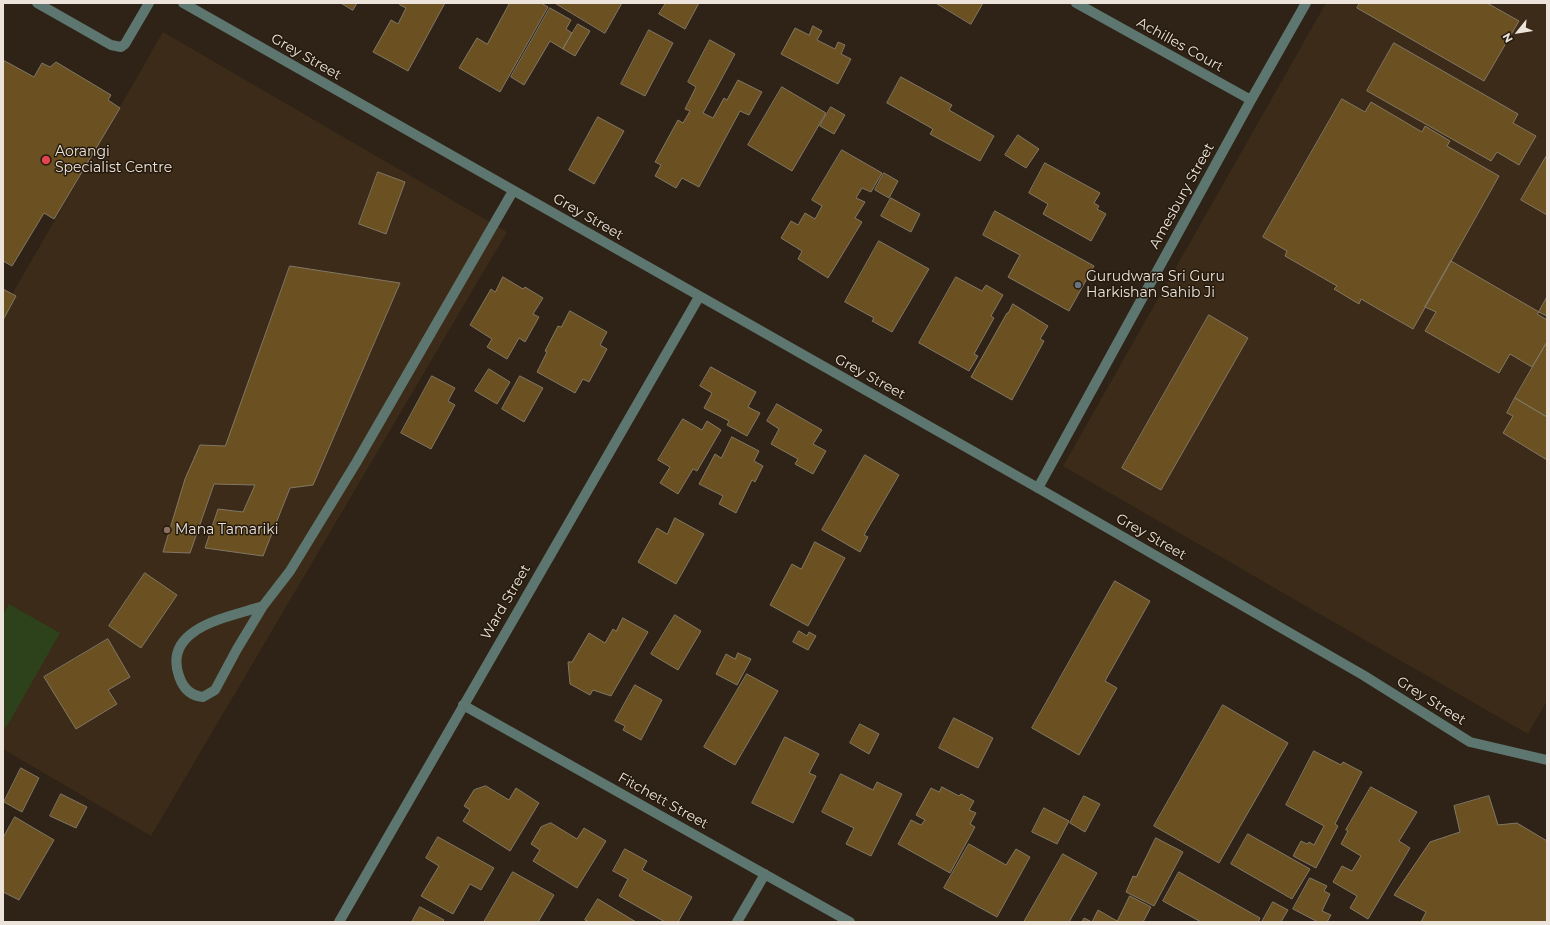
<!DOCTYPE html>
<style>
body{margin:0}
#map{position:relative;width:1550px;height:925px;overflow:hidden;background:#2e2316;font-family:Montserrat,sans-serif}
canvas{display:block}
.frame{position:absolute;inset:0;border:4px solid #ece4db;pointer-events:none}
.north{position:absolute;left:1498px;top:12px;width:40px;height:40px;-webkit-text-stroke:3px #251a0d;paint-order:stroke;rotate:240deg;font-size:11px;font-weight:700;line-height:16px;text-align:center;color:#ece4db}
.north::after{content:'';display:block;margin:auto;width:14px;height:18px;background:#ece4db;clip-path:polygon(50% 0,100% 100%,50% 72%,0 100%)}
</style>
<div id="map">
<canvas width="1550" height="925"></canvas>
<div class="frame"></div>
<div class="north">N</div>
</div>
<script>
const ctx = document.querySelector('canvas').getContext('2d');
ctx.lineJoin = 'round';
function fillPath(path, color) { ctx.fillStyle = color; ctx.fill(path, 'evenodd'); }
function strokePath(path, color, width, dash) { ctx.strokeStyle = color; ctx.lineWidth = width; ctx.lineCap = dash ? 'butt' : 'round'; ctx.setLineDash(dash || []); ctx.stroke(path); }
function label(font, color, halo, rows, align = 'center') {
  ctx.font = font + ' Montserrat,sans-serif'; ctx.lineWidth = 3; ctx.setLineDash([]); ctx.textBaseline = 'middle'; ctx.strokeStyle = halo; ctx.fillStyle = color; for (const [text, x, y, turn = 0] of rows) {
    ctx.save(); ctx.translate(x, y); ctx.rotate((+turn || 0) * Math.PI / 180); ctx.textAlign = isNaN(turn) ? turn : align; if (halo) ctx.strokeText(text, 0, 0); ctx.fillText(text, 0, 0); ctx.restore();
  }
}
const built = new Path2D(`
 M1326,3H1547V701L1528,734L1063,466Z
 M163,32L507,232L151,836L3,749V310Z`);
const green = new Path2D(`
 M9,604L60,633L6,728L3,726V614Z`);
const building = new Path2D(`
 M341,3H357L353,10Z
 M401,3H445L408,71L373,52L391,20L398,24L406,8L400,5Z
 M510,3H541L548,7L500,92L459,68L477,38L487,44Z
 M555,3H622L605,33Z
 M666,3H699L685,29L659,14Z
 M936,3H983L971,24Z
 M1360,3H1487L1519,21L1484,81L1357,8Z
 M550,8L571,20L566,29L572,33L563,49L550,41L524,85L511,77Z
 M578,24L590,31L575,56L563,49Z
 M813,26L822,31L817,40L835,49L838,42L845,45L841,54L851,59L838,84L781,54L795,28L809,35Z
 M649,30L673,43L645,96L621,84Z
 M710,40L735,54L703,113L713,118L724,98L727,100L738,80L762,92L749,115L740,111L699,187L682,178L676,188L655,176L661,165L655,162L678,120L683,123L690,111L685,109L696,87L688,82Z
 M1394,43L1518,114L1513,123L1536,136L1519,165L1497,152L1491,161L1367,91Z
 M3,60L34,77L42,63L50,67L56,62L111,95L108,100L120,108L54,219L44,213L12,266L3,261Z
 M901,77L952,105L949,110L994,136L980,161L930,134L933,129L887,103Z
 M782,87L826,113L792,171L748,145Z
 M1342,99L1365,112L1371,102L1422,132L1425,126L1450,141L1447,146L1499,176L1413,329L1361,299L1359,304L1334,289L1337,286L1285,256L1287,251L1263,237Z
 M831,107L845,115L834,134L820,126Z
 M598,117L624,131L594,184L569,170Z
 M1018,135L1039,149L1026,168L1005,155Z
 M842,150L882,173L871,192L862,188L856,198L865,202L855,218L862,222L828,278L798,259L802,251L781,238L791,221L798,225L805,213L815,219L822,206L812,200Z
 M1547,155V215L1521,200Z
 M1045,163L1100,193L1094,203L1099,206L1097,209L1106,214L1091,241L1043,214L1048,204L1029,193Z
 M378,172L405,182L386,234L359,224Z
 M884,173L898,181L889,198L875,190Z
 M891,198L920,214L911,232L881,216Z
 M995,211L1094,266L1069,311L1008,277L1020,255L983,235Z
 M879,241L929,269L892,332L872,321L874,318L845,302Z
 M1451,261L1539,312L1537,314L1547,320V342L1532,367L1510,354L1499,373L1425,331L1436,312L1425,307Z
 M290,266L400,283L313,485L290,488L263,556L205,548L218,509L243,512L255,485L214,484L190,553L163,552L185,479L200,445L225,446Z
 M503,277L523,289L525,287L543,298L533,314L539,317L525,342L519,338L507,359L487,347L492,339L470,325L491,289L495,292Z
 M956,277L982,291L986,285L1003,295L991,316L994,318L974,354L978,356L969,371L919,343Z
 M3,289L16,296L3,320Z
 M1547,297V316L1539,312Z
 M1013,304L1048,326L1040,339L1044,341L1012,400L971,377L1007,313H1008Z
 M570,311L607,332L600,345L607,349L589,382L583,379L575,393L537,372L547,352L545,351L558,326L561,327Z
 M1209,315L1248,338L1161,490L1122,468Z
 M1547,342V417L1515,398Z
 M711,367L756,392L748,407L760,413L747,436L727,425L729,421L704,408L712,393L700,386Z
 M489,369L510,382L497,404L475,391Z
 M432,376L455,388L448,401L455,405L431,449L401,433Z
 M520,376L543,388L524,422L502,409Z
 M1515,398L1547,417V460L1503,433L1513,416L1507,413Z
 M777,404L822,430L813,444L826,451L813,474L795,464L798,459L771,444L779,429L767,421Z
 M683,419L702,430L707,421L721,430L697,471L693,469L678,494L660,483L670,467L658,460Z
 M732,437L759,451L754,461L763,466L755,482L752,480L736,513L719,504L723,496L699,484L715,454L721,458Z
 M865,455L899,475L864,535L868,537L860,552L822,530Z
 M675,518L704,534L676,584L638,562L657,528L667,534Z
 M815,542L845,558L808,626L770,605L792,564L801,569Z
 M145,573L177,595L141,648L109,626Z
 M1115,581L1150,601L1105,681L1117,688L1079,755L1032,728Z
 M675,615L701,631L678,670L651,654Z
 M623,618L648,632L611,696L593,690L590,695L570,684L568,662H572L589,633L605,643L613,629L616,631Z
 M799,631L807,636L809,632L816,636L808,650L793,642Z
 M108,639L130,677L108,690L117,704L76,729L44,677Z
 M738,653L751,659L737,685L716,674L726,654L735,659Z
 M747,674L778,691L735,765L704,747Z
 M635,685L662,700L641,740L623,730L625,726L615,721Z
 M1223,705L1288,743L1219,863L1154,826Z
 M954,718L993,738L978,768L939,748Z
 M860,724L879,734L869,754L850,743Z
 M785,737L819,754L809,773L816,776L793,823L752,803Z
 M1314,751L1341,765L1343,762L1362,772L1335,824L1338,826L1316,868L1293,856L1301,841L1307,844L1309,842L1314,845L1324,826L1286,805Z
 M21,768L39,778L22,812L4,802Z
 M841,774L873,790L877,782L902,794L871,856L846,844L854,828L822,812Z
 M486,786L509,800L516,788L539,803L510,851L463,821L470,810L464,806L474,790Z
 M942,787L959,796L961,794L974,801L969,810L976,813L970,824L975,827L950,873L898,844L911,820L921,825L925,820L916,815L931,788L939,792Z
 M1371,787L1417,812L1399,841L1410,848L1368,919L1350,908L1357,896L1333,882L1342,866L1352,871L1361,856L1341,844L1348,831L1346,830Z
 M61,794L87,807L76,828L50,816Z
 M1084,796L1100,804L1085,832L1070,823Z
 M1489,796L1498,825L1517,823L1547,841V922H1421L1426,912L1394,895L1430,842L1460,832L1454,806Z
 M1044,808L1069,821L1057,844L1032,832Z
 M15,817L54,840L19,900L3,892V838Z
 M551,823L577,839L584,828L606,841L577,888L533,861L540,850L531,844L541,827Z
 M1248,834L1310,869L1292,899L1231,864Z
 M438,837L494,868L481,890L470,884L453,914L421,896L439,866L426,858Z
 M1156,838L1183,852L1154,906L1126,892L1133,876L1136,877Z
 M969,844L1006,865L1016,849L1030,857L997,917L944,888Z
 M625,849L647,861L642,870L692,897L678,922H665L619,896L628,879L613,871Z
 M1063,854L1097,873L1069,922H1024Z
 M513,872L554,895L538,922H484Z
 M1179,872L1260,918L1258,922H1201L1163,901Z
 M1310,878L1327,886L1324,891L1330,894L1322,911L1331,915L1327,922H1318L1293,909Z
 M1130,896L1151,907L1143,922H1082L1084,918L1092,922L1098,910L1117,921Z
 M598,899L636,922H589L585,920Z
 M1273,902L1288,910L1281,922H1262Z
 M420,907L444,920L442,922H412Z`);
const minor = new Path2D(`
 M37,3L111,45L121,47L125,44L149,3
 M183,3L1038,488L1363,675L1470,742L1547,760
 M1076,3L1251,100
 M1038,488L1251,100L1306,3
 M263,606C230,617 162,627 179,676C183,688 191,696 203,697L215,690L237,649L263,606L290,571L356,463L513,191
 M463,705L850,922
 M339,922L699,297
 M737,922L765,874`);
const markers = [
 [46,160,5,"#e0444e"],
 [1078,285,4,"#6b7280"],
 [167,530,4,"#8d6e63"]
];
const streetNames = [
 ["Achilles Court",1180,45,29],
 ["Grey Street",306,57,30],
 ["Amesbury Street",1182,196,-61],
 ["Grey Street",588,217,30],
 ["Grey Street",870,377,29],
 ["Grey Street",1151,537,30],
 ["Ward Street",506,602,-60],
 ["Grey Street",1431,701,32],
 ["Fitchett Street",663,801,29]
];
const poiNames = [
 ["Aorangi",55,152],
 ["Specialist Centre",55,168],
 ["Gurudwara Sri Guru",1086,277],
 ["Harkishan Sahib Ji",1086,293],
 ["Mana Tamariki",175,530]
];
fillPath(built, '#3b2b18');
fillPath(green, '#2d411a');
fillPath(building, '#6b5121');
strokePath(building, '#817765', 1);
strokePath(minor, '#5d7770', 10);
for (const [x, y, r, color] of markers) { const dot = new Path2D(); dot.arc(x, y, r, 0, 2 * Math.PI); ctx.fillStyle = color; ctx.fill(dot); strokePath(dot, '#251a0d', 1.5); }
label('14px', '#ece4db', '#251a0d', streetNames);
label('14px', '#ece4db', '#251a0d', poiNames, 'left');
</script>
